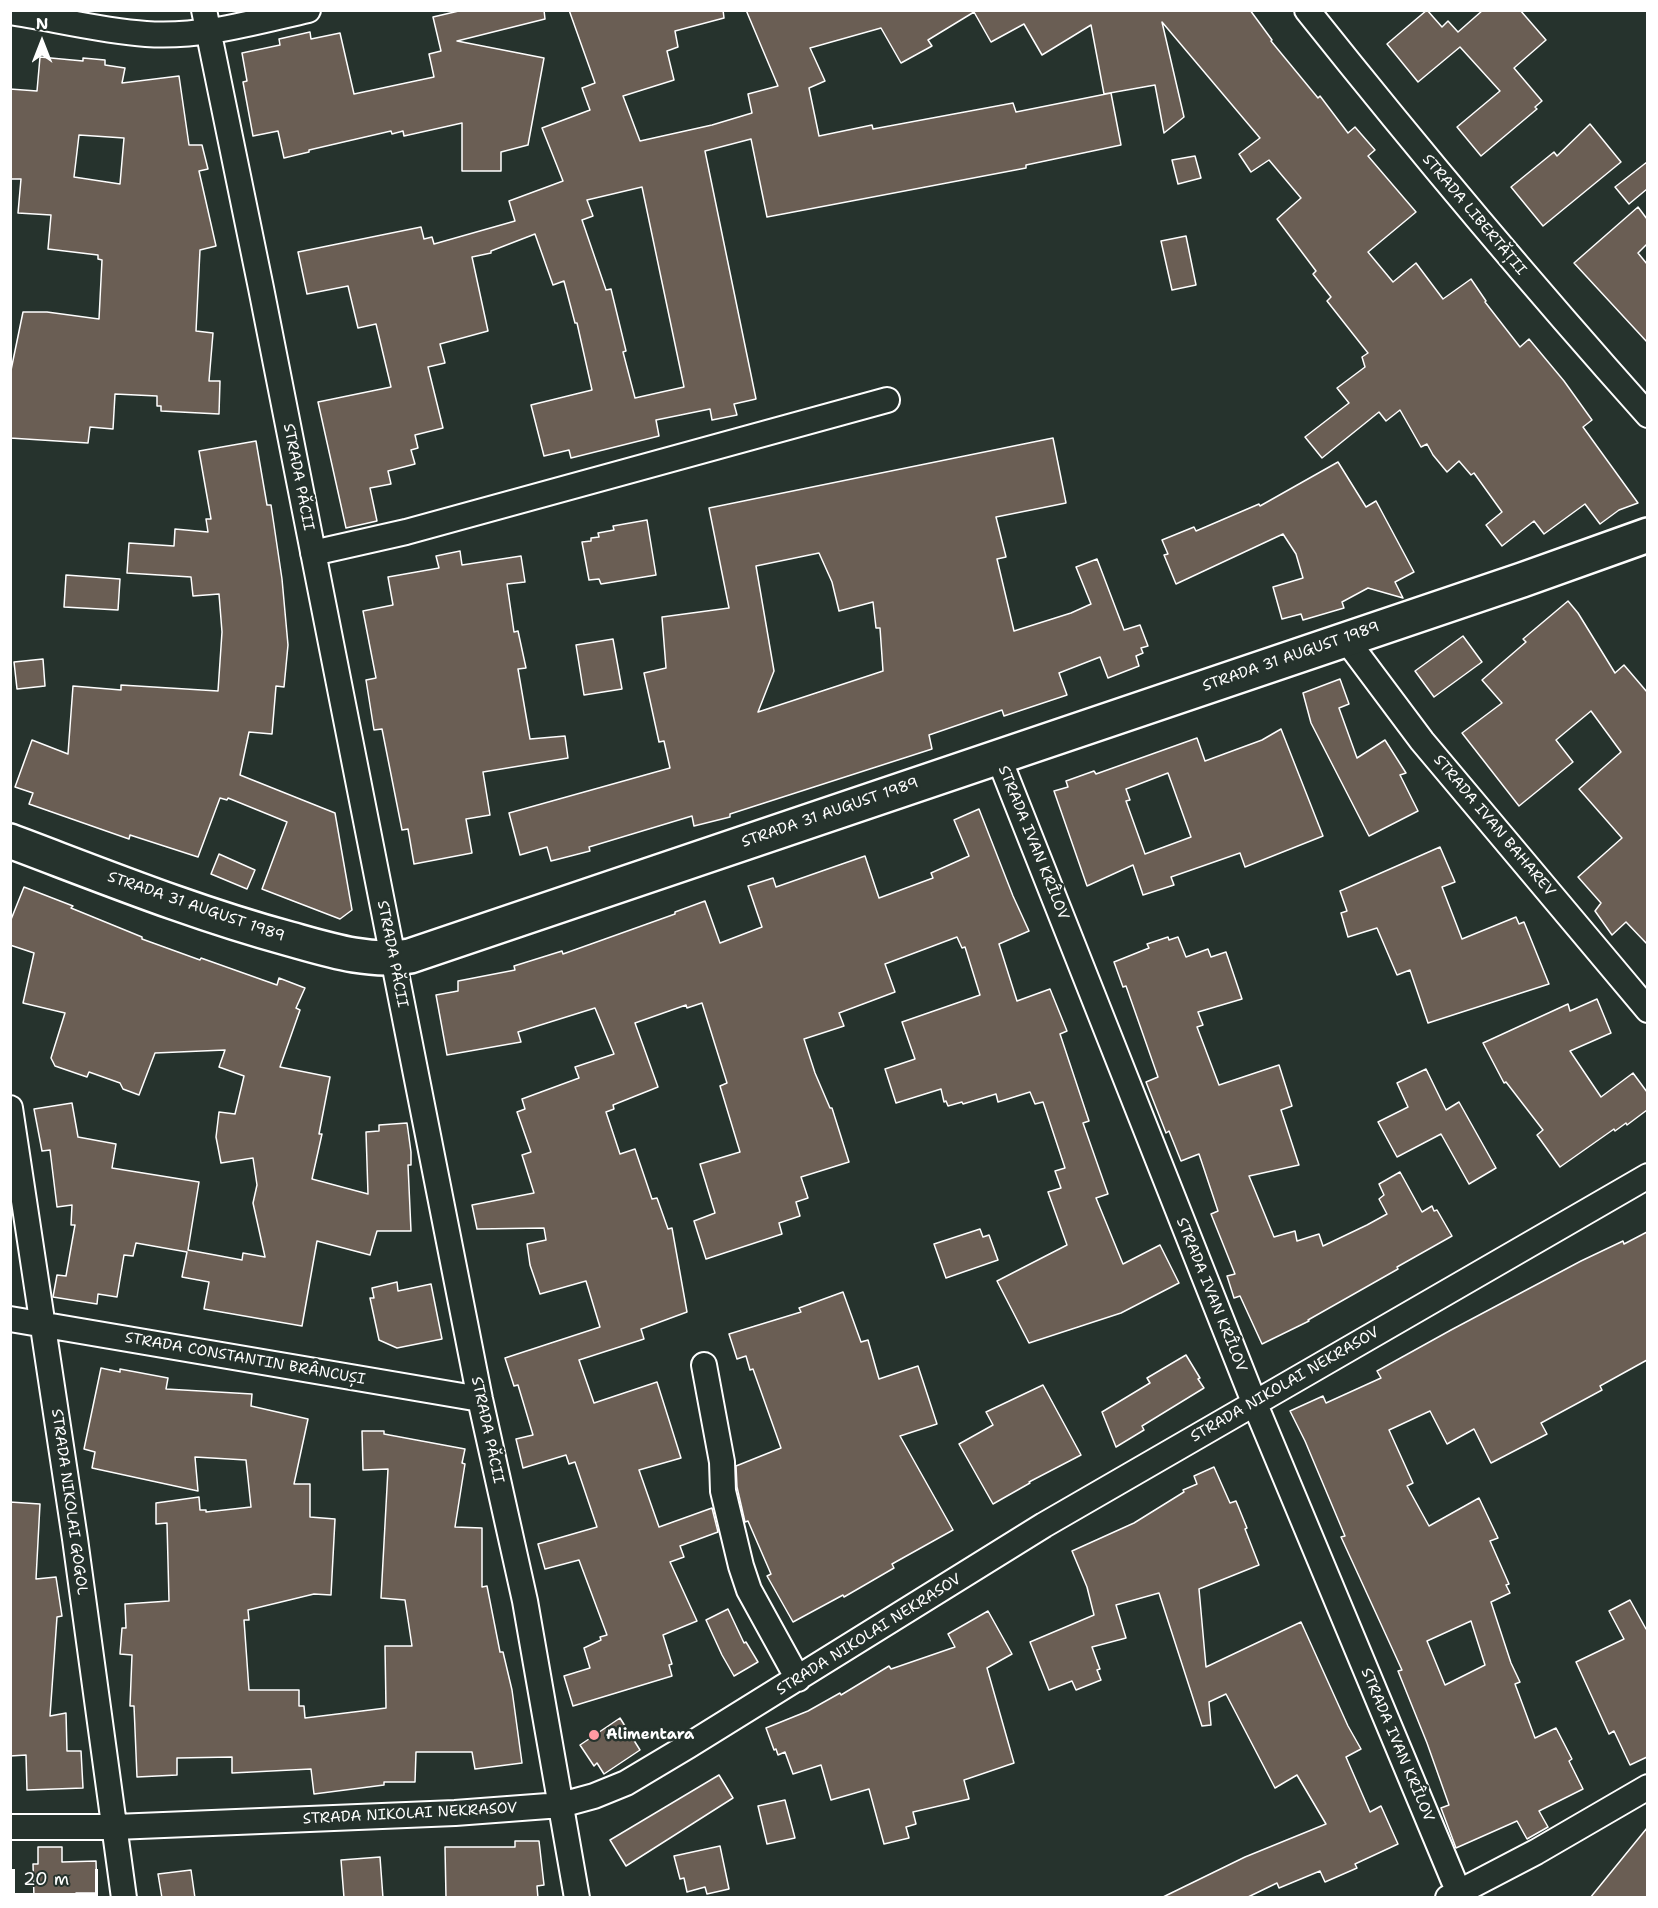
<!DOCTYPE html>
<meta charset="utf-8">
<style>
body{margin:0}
#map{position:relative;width:1658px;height:1908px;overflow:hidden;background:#26332d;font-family:"Shantell Sans",sans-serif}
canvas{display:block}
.frame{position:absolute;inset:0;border:12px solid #fff;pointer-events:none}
.north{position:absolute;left:12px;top:12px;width:60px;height:60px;-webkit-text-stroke:4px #26332d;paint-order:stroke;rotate:0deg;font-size:16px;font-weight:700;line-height:24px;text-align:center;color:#fff}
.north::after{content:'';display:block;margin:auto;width:21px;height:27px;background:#fff;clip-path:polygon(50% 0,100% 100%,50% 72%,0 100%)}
.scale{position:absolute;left:12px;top:1869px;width:86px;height:27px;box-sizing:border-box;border:3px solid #fff;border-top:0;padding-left:8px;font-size:18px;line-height:21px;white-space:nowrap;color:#fff;-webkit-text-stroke:4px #26332d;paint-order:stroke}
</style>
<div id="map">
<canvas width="1658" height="1908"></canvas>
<div class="frame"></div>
<div class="north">N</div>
<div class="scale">20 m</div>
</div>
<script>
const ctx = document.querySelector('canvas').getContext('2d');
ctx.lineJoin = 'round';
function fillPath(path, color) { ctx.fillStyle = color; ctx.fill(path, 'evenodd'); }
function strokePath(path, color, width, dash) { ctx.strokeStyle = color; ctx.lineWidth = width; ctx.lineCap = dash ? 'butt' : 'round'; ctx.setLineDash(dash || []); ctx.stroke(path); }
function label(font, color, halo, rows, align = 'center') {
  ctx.font = font + ' "Shantell Sans",sans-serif'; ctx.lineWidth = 5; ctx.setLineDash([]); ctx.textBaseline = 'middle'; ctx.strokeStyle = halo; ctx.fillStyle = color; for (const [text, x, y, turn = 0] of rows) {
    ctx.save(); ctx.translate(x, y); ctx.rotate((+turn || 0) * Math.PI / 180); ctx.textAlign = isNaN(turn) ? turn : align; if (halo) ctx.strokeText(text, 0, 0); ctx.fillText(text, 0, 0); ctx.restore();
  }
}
const building = new Path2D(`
 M463,10H544L545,19L457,41L544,58L528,145L501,152V171H462V123L404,136L403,131L392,134L391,131L309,150V152L284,158L278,131L253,136L243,82L247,81L242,53L280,45L279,39L310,32L311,39L340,33L354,94L434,77L429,54L441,51L433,17Z
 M569,10H723L724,18L675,31L678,47L667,51L674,80L623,96L640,141L712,125L752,113L748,94L778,86L746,10H1250L1272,40L1271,41L1318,98L1320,96L1348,133L1355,127L1375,150L1368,156L1416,212L1368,252L1393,282L1416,263L1443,299L1471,279L1486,301L1485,302L1520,347L1529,339L1564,381L1592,420L1583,427L1638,503L1619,510L1600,524L1585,504L1544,534L1534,521L1502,546L1486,525L1502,512L1474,473L1471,475L1459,461L1447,472L1433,455L1427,444L1421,447L1400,410L1386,421L1379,412L1322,458L1305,437L1349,403L1337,388L1365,367L1362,357L1368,353L1327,301L1331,297L1313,274L1316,271L1277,219L1301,198L1269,160L1251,172L1239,154L1260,138L1162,22L1184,117L1164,133L1155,85L1104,94L1091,25L1042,55L1024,24L991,42L974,12L928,40L932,46L901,63L881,28L810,48L825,81L809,88L819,136L872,125L873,129L1013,103L1016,112L1111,93L1121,145L1026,165V168L767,217L751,139L705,151L756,399L734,404L737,415L712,420L710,409L656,420L659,436L571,458L569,450L544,456L531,405L592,390L577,323H575L564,281L553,285L535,234L491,251V253L472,257L488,331L440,344L445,363L428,367L443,428L415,435L418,448L411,450L415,464L388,471L391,484L370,488L377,521L346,528L318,402L391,387L376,324L358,328L348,286L307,294L298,252L421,227L424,239L432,237L434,244L515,221L509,201L563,181L542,128L590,110L582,88L595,83ZM642,187L684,387L635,398L623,352L626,351L611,289L606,290L582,220L593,216L587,200Z
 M1427,10L1442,27L1448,21L1458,32L1483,10H1520L1546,40L1514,68L1542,101L1535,107L1537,109L1481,156L1457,127L1500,91L1460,47L1418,82L1387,44Z
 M40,57L83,61V58L105,60V65L125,68L122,83L179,76L189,145H202L208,169L199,171L216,246L200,250L196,331L213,333L209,381H220L219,414L161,411V406H157V396L115,394L113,429L90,427L88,443L10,438V375L23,312H47L99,319L102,260L98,259V255L48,249L51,215L18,213L21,179H10V89L37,91ZM79,135L124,138L120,184L74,177Z
 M1590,124L1621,162L1543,226L1511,187L1554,152L1557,156Z
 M1195,156L1201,178L1178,184L1172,160Z
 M1647,162V189L1629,204L1615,187Z
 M1638,207L1647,219V244L1638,253L1647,264V342L1574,263Z
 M1186,236L1196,285L1172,290L1161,241Z
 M1053,438L1066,503L996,517L1006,557L997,559L1014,631L1071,613L1091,604L1076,567L1097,559L1124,630L1140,625L1148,646L1141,648L1143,653L1136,656L1139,666L1108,678L1100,657L1059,673L1067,695L1004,716L1002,710L929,735L932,749L730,814V817L694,826L692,816L589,847L590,851L551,861L547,847L520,855L509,813L670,768L664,741L659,742L644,673L666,668L662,617L729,608L709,508ZM819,553L832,582L839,611L873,602L876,628H880L883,671L758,712L774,671L756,566Z
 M256,441L267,505H271L282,579L288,645L284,687L276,686L272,734L249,732L240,775L335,813L352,910L340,919L262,889L287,822L228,798L227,800L220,798L198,857L130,835L129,839L29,804L33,793L15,787L32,740L68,754L73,686L121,690V685L218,691L222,632L219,594L193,596L191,577L127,573L129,543L174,546L175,529L208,532L206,519H211L199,451Z
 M1338,462L1366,507L1376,501L1414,572L1395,582L1403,598L1368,588L1342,602L1344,608L1303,620L1301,614L1282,619L1273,587L1303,578L1296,554L1283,534L1176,584L1164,555L1168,554L1162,540L1194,527L1196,531L1259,504L1260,506Z
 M647,520L656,575L601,584L599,579L589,580L582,542L591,541V538L599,537L598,533L614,530L613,526Z
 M460,551L462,565L521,556L525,582L507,584L514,632L518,631L526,668L518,669L530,739L565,736L568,758L483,772L490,815L466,819L472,853L414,864L408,829L402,830L382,729L374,730L366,680L376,678L363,611L393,605L388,577L439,568L436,556Z
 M66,575L120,579L118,610L64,607Z
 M1568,601L1578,613L1615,673L1624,665L1647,692V944L1626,922L1612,935L1595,911L1601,903L1578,877L1622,838L1579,789L1621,752L1591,711L1556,740L1573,762L1519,806L1462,733L1502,703L1482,680L1526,642L1523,639Z
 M1463,636L1482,662L1434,697L1415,671Z
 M613,639L622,689L584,695L576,645Z
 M43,659L45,686L17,689L14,662Z
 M1340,679L1349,704L1339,708L1357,758L1385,740L1406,773L1400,775L1418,811L1369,836L1311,723L1303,693Z
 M1281,729L1323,836L1245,867L1240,853L1171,877L1174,885L1143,895L1133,865L1087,886L1054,791L1068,787L1066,781L1094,771L1096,774L1197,738L1205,761L1262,740ZM1168,773L1191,837L1145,854L1126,801L1130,800L1126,789Z
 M979,809L1013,896L1029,931L999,944L1017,1001L1050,989L1067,1031L1060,1034L1089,1121L1083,1123L1108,1194L1096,1198L1123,1264L1160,1245L1179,1283L1121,1313L1029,1343L997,1281L1067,1245L1048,1192L1061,1188L1055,1171L1065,1168L1043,1102L1035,1104L1030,1092L998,1102L996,1094L963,1104L962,1102L948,1106L946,1101L944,1102L941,1089L896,1103L885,1069L915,1059L902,1022L980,995L965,947L962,948L957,937L885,964L895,992L839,1013L844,1026L804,1039L815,1073L830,1108H832L849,1162L801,1177L808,1198L796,1202L800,1216L779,1223L782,1234L706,1259L694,1221L715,1213L700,1164L740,1152L720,1086L727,1083L702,1003L687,1008L686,1005L635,1023L658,1087L613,1105L614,1109L606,1112L620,1154L635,1149L652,1199L657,1198L668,1229L672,1228L687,1312L641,1329L644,1339L579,1360L594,1403L657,1382L681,1458L639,1470L659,1527L712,1508L718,1532L680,1546L684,1557L670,1562L697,1621L663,1635L672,1664L669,1665L672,1676L573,1706L564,1676L590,1668L584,1648L601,1640L600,1637L607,1635L579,1560L545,1569L538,1544L597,1527L575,1462L569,1464L566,1455L523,1468L516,1439L533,1435L518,1385L514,1386L505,1358L600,1327L586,1281L540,1294L530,1265L527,1244L546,1240L544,1228L477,1229L472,1205L534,1193L522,1155L531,1152L517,1112L525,1109L522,1099L579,1078L575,1067L614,1054L595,1008L518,1032L521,1042L447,1055L436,995L458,991V981L515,970L514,966L562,951L563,954L675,914V912L705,901L720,943L762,927L748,886L773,878L776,887L865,856L879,898L933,878L931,873L969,856L954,820Z
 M1440,847L1455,882L1442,887L1462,939L1516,917L1519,924L1524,922L1549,984L1428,1023L1410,970L1397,975L1377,928L1348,937L1341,913L1347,911L1340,891Z
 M219,854L255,870L247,889L211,874Z
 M24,887L73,906L71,908L142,937V939L200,960L201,958L277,985L279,978L305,988L296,1008L300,1010L280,1067L330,1077L319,1134H322L312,1179L368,1194L366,1132L379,1131V1125L407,1123L411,1152V1165H408L411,1231H377L370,1255L317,1241L302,1326L204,1309L209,1282L182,1277L187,1252L136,1243L133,1256L124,1255L117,1297L98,1294L97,1304L53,1297L57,1275L66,1276L75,1225H71L72,1205L57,1207L50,1150L42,1151L34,1109L72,1103L78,1137L116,1144L112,1168L199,1182L188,1250L242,1260L243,1253L265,1257L253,1203L257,1185L253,1158L221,1163L216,1137L219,1112L235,1114L244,1076L219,1067L225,1050L155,1053L139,1095L123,1089L120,1083L89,1072L87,1077L55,1066L51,1058L65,1013L23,1003L34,953L10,945V922Z
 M1168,937L1169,940L1178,937L1186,957L1208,949L1211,957L1226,952L1242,999L1198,1012L1203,1025L1197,1027L1219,1085L1279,1065L1292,1106L1281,1110L1299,1165L1249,1176L1274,1237L1295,1231L1297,1241L1319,1234L1323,1246L1367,1225L1387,1214L1379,1199L1384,1195L1379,1184L1400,1172L1422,1212L1432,1206L1434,1211L1437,1210L1452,1236L1397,1267L1398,1269L1308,1320L1309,1321L1262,1344L1240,1296L1234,1298L1227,1276L1235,1274L1211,1214L1218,1211L1199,1154L1181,1161L1169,1131L1166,1133L1146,1082L1158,1077L1126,986L1123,987L1114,962L1149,948L1147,944Z
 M1597,999L1611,1033L1570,1051L1601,1097L1633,1073L1647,1092V1110L1627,1125L1626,1123L1615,1131L1614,1129L1560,1167L1537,1135L1543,1130L1506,1082L1504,1083L1483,1043L1568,1004L1570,1011Z
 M1426,1069L1446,1110L1459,1102L1496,1168L1469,1184L1441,1134L1397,1157L1378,1122L1408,1107L1397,1083Z
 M980,1229L983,1237L989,1235L998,1260L946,1278L934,1244Z
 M1647,1232V1360L1600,1386L1602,1390L1541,1423L1547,1434L1491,1463L1474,1429L1447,1444L1430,1411L1389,1430L1413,1483L1407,1486L1429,1526L1479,1498L1498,1538L1490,1541L1509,1584L1506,1585L1510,1593L1491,1602L1511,1663L1520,1682L1515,1684L1535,1738L1556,1728L1572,1759L1569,1761L1583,1789L1539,1811L1548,1827L1527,1839L1517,1821L1456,1848L1441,1808L1449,1805L1427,1743L1398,1671L1402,1670L1341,1537L1345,1536L1305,1441L1290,1411L1323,1396L1326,1403L1381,1378L1377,1371L1451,1330L1581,1261L1623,1241L1624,1244ZM1471,1621L1485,1665L1445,1685L1427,1641Z
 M397,1282L398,1291L431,1284L442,1339L397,1348L379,1340L370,1298H374L372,1288Z
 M843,1292L861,1342L868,1340L879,1379L918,1366L937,1424L900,1436L953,1530L892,1564L894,1568L844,1597L843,1595L793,1622L767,1576L771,1574L748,1521L745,1522L737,1487L736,1466L781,1448L753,1369L750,1370L746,1356L737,1359L729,1334L801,1312L799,1308Z
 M1186,1355L1200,1378L1198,1379L1204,1388L1142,1426L1144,1430L1116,1447L1102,1412L1150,1383L1147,1378Z
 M101,1368L120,1372V1369L168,1378L166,1389L252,1394L251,1406L308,1419L294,1484H310V1517L335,1519L331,1595L314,1594L248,1610L249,1620H244L249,1690H299V1706H304L305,1718L386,1708L385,1646H412L405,1600L381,1598L388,1469L363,1470L362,1431H384V1434L465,1449L462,1463L465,1464L455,1527L482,1528V1587L487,1586L500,1652H503L512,1690L522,1763L475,1769L472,1752H416L415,1782H384V1785L314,1794L311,1769L232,1773V1757L177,1758V1775L137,1777L134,1706H130L132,1655L120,1654L122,1628H126L125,1604L169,1601L167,1523L156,1524V1503L199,1497L200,1510H206V1512L251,1507L246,1460L195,1457L198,1491L92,1468L95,1452L84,1449Z
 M1043,1385L1081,1455L1029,1482L1030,1483L993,1504L959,1444L993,1425L986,1412Z
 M1214,1467L1230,1503L1236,1501L1247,1528L1245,1529L1259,1565L1199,1589L1206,1667L1301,1622L1348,1726L1361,1749L1346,1757L1370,1812L1381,1806L1398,1844L1355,1864L1357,1868L1325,1882L1320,1871L1279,1888L1277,1883L1246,1898H1161L1245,1857L1326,1824L1297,1775L1275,1788L1226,1694L1209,1702L1211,1725L1202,1726L1159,1593L1116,1605L1126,1638L1092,1647L1100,1669L1097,1670L1101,1680L1076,1690L1072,1681L1049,1690L1030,1642L1094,1615L1087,1587L1072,1551L1134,1523L1184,1492L1183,1490L1197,1484L1194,1476Z
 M10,1502L40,1504L36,1579L56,1577L62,1616L57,1617L50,1716L66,1713L67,1751H81L83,1788L27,1790L26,1755L10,1756Z
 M1630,1600L1646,1629L1647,1628V1757L1630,1765L1614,1731L1609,1734L1576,1662L1624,1639L1609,1611Z
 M728,1609L744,1643L746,1642L758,1662L734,1676L722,1655L706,1620Z
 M988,1611L1012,1654L987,1668L1014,1763L964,1780L969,1799L913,1812L916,1824L906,1827L909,1838L884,1844L869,1789L831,1800L821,1765L793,1774L785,1752L778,1755L776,1749L774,1750L766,1728L808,1711L840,1693L841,1695L889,1666L891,1669L955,1647L948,1634Z
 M620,1718L640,1750L604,1774L597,1763L594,1766L580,1745Z
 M719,1775L733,1798L626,1866L610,1840Z
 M785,1800L795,1838L767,1844L758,1806Z
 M1647,1828V1898H1590Z
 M515,1841H539L544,1885L537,1886L538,1898H446L445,1847H515Z
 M720,1846L729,1889L707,1894L705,1887L687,1892L684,1878L680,1879L674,1856Z
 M38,1847H62V1862L96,1861L97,1893H76V1898H34L33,1864H38Z
 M380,1857L383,1898H344L341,1860Z
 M191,1870L195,1898H162L158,1874Z`);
const minor = new Path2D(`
 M204,10L261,288L480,1399L525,1601L577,1898
 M1307,10C1417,148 1530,283 1648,415
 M10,12C54,19 102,31 146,34C201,38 255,22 308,10
 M313,553L406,532L887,400
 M1345,638L1422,741L1648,1010
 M998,756L1254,1402L1461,1898
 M10,1108L75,1539L124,1898
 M10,1319L480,1399
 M704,1365L722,1462L723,1491L741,1566L749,1590L798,1679
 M10,1827H115L455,1813L561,1805L594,1796L626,1783L688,1746L1044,1525L1648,1176
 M1448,1898L1536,1852L1648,1787`);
const secondary = new Path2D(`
 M10,841C103,876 194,913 290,939C329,950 369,963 410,956L1522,580L1648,535`);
const markers = [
 [594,1735,6,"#ff9aa2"]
];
const streetNames = [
 ["STRADA LIBERTĂȚII",1474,215,50],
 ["STRADA PĂCII",298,477,79],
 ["STRADA 31 AUGUST 1989",1291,657,-19],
 ["STRADA 31 AUGUST 1989",830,813,-19],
 ["STRADA IVAN BAHAREV",1494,826,50],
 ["STRADA IVAN KRÎLOV",1033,843,68],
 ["STRADA 31 AUGUST 1989",196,907,19],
 ["STRADA PĂCII",392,954,79],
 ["STRADA IVAN KRÎLOV",1211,1295,68],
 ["STRADA CONSTANTIN BRÂNCUȘI",245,1359,10],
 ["STRADA NIKOLAI NEKRASOV",1285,1385,-30],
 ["STRADA PĂCII",487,1430,78],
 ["STRADA NIKOLAI GOGOL",69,1502,82],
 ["STRADA NIKOLAI NEKRASOV",869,1635,-32],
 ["STRADA IVAN KRÎLOV",1397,1745,67],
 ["STRADA NIKOLAI NEKRASOV",410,1814,-3]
];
const poiNames = [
 ["Alimentara",606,1735]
];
fillPath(building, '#6a5e54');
strokePath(building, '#fff', 1.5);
strokePath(minor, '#fff', 28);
strokePath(secondary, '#fff', 38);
strokePath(minor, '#26332d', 24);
strokePath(secondary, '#26332d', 33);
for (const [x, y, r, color] of markers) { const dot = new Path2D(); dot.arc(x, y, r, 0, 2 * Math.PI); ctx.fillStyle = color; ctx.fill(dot); strokePath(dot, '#26332d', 2); }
label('15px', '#fff', '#26332d', streetNames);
label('bold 15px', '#fff', '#26332d', poiNames, 'left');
</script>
